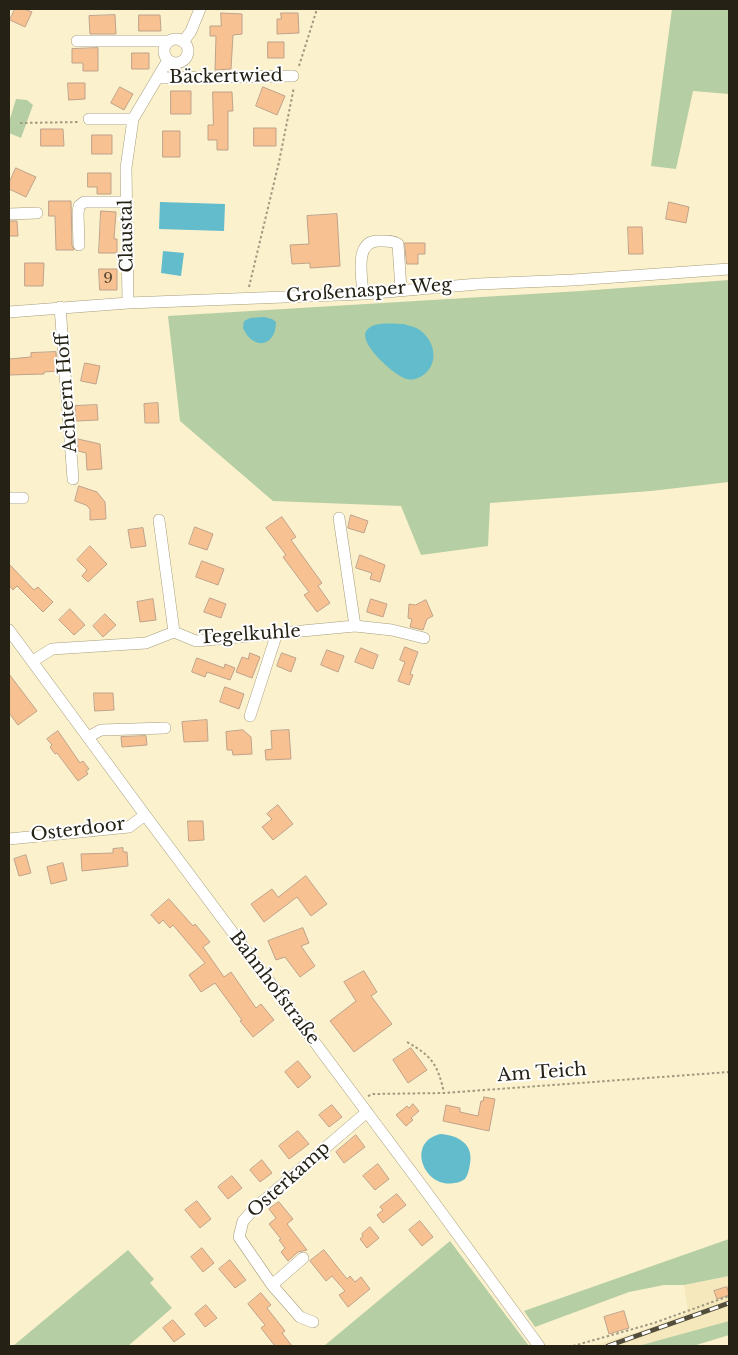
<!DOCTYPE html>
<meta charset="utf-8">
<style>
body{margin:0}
#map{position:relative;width:738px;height:1355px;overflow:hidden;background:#fbf1cd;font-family:"Libre Baskerville",serif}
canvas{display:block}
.frame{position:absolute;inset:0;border:10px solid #252114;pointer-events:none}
</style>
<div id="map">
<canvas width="738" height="1355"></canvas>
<div class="frame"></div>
</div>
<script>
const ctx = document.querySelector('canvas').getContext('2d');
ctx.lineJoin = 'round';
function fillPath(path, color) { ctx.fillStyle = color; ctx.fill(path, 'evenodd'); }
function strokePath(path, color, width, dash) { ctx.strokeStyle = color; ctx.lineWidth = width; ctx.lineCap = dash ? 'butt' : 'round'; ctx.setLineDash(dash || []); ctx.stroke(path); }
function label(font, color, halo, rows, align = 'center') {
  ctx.font = font + ' "Libre Baskerville",serif'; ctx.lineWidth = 4; ctx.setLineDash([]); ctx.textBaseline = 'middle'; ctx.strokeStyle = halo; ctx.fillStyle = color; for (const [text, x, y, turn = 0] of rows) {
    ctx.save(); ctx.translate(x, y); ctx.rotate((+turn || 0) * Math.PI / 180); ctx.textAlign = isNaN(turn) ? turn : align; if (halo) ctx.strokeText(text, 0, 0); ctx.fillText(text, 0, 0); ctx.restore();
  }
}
const built = new Path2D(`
 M729,1276V1321L638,1346H592L634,1333L688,1313L684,1285Z`);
const green = new Path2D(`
 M672,9H729V94L693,91L676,169L651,166Z
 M16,99L27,100L33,105L21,138L9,133V122Z
 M729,280V482L651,491L490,503L488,546L421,555L401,506L273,501L180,421L168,316L581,291Z
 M729,1239V1276L684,1285H664L629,1292L535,1327L524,1311Z
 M450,1241L529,1346H324Z
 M128,1250L154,1279L150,1283L172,1308L128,1346H13Z
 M729,1321V1335L693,1346H638Z`);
const water = new Path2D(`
 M160,202L225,204L224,231L159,229Z
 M163,251L184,253L181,276L161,273Z
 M264,317L272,319L276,322C276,347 253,351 243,328L244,321L250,318Z
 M404,324C409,326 417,327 421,331C436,343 439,365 422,376C418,378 412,381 407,379C396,377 356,342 367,330C374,321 393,324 404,324Z
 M440,1134C458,1135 474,1144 470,1164C469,1169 468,1175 465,1179C462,1181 458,1183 454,1183C425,1189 405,1143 440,1134Z`);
const building = new Path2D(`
 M15,9H24L32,12L25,27L10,20Z
 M221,13L242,14V34L233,35L231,69L215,70L216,36H210V26H221Z
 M281,13H298L299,33L277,34V19H281Z
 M115,15L116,34H90L89,16Z
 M139,15H160L161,31H139Z
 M268,42H284V58H268Z
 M98,48V71H83V63H72V49Z
 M132,53H149V69H132Z
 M68,83H85V99L69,100Z
 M120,87L133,94L124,110L111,103Z
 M263,87L285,96L277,115L256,106Z
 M171,91H191V114H171Z
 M213,92H232L233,111H228V150H217V140H208V125H213Z
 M254,128H276V146H254Z
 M41,129H63L64,146H41Z
 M163,131H180V157H163Z
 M92,135H112V154H92Z
 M16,168L36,177L26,197L9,189V183Z
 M88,173H111V194H97V187H88Z
 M49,201H71L72,245L74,250H56L55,216H49Z
 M669,202L689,207L686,223L666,219Z
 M101,211L116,212L114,239H117V253H99Z
 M337,214L340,266L310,268V263L292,264L290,245L309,244L307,216Z
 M9,221H17L18,236H9Z
 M628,227H642L643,254H629Z
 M405,243H425V254H418V264H407Z
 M25,263H44L43,286H25Z
 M99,269H117V290H100Z
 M56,352L57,371L44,372V374L9,375V359L31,357V353Z
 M85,363L100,366L96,384L81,381Z
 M158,403L159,423H145L144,404Z
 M97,405L98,420L76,421L75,406Z
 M78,439L100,444L102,469L87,470L86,453L78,451Z
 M79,486L97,492L105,502L106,519L90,520V509L86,505L75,501Z
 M351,515L368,521L364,533L348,528Z
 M282,517L296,537L291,540L322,583L318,586L330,603L317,612L304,595L309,592L283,557L286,555L266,528Z
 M195,527L213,534L207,550L189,544Z
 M143,528L146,546L131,548L128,530Z
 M90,546L107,564L88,582L82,576L87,570L77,560Z
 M360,555L385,565L380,582L370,579L372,573L356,568Z
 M202,561L224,569L218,585L196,577Z
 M9,564L34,590L38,587L53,602L43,612L17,586L13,590L9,585Z
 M210,598L226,604L221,618L204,612Z
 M153,599L156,620L140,622L137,602Z
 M371,599L387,604L383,617L367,612Z
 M426,600L433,616L427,619L423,630L410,627L412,619L408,618L409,604L415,605Z
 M70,609L85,625L74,635L59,620Z
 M105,614L116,625L103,637L93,626Z
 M405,647L418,652L410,674L413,675L409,685L398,681L405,662L400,660Z
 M361,648L378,655L373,669L355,662Z
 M327,650L344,656L338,672L321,665Z
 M250,653L260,657L252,678L236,672L242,657L248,659Z
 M282,653L296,658L291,672L277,666Z
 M197,658L224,668L225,664L235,668L230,680L207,672L205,677L192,672Z
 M9,674L37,711L18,725L9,713Z
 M225,687L244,694L239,709L220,702Z
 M94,693H113L114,710L95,711Z
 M207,720L208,741L184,742L182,722Z
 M243,730L251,737L252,754L233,755L232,750H227L226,732Z
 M289,730L291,759L266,760L265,750L272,749L271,731Z
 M58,731L80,763L83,761L89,769L86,771L88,774L78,781L57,753L55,754L50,747L52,745L47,739Z
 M146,736L147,745L122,747L121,737Z
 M278,805L293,824L273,840L262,827L272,819L267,814Z
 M188,821H203L204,840L189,841Z
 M123,848V852H127L128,866L82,871L81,854L113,853V849Z
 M26,855L31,873L19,876L14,859Z
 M63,863L67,880L51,884L47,867Z
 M306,876L327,904L311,916L297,897L264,922L251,904L272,889L278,897Z
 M169,899L193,926L195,924L210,942L203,947L224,977L231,972L256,1008L261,1004L274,1020L253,1037L240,1021L242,1020L215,983L201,992L189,975L205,963L173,925L170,928L163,920L159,924L151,915Z
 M303,928L309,943L301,946L315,966L300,977L285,957L276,960L268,941Z
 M364,971L377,992L371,996L392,1024L354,1052L330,1021L356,1001L344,982Z
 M411,1048L427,1070L408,1083L393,1060Z
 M298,1061L311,1077L298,1088L285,1072Z
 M484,1097L495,1099L489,1131L443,1121L446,1105L460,1108V1112L478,1116L481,1101H483Z
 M413,1104L419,1111L411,1118L413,1120L406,1126L396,1115L407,1106L409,1108Z
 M332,1105L342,1117L329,1127L319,1115Z
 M298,1131L309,1144L289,1159L279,1146Z
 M356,1135L365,1147L344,1163L336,1152Z
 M262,1160L272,1173L260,1182L250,1170Z
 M378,1164L389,1179L375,1190L363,1176Z
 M232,1176L242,1188L228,1199L218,1187Z
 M397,1194L406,1205L383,1223L377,1215L383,1210L380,1207Z
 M197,1201L211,1219L200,1228L185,1210Z
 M279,1202L293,1219L287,1224L307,1250L298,1252L288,1261L281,1252L285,1248L279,1240L281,1239L269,1224L276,1218L269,1209Z
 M420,1221L433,1237L422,1246L409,1230Z
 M370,1227L379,1238L367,1248L360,1239L363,1236L362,1234Z
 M202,1248L214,1263L203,1272L191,1257Z
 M324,1250L347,1279L350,1276L355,1282L361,1277L370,1289L348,1307L339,1295L345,1291L332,1276L326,1281L310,1261Z
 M230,1260L246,1280L235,1288L219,1269Z
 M727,1287L729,1295L717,1299L714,1291Z
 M261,1293L271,1305L267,1308L285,1331L282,1333L292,1346H275L261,1328L265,1325L248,1304Z
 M206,1305L217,1318L205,1327L195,1314Z
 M624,1311L629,1328L609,1334L604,1317Z
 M173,1320L185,1334L174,1342L163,1328Z`);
const path = new Path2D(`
 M299,66L317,9
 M20,123L80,122
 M249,287L279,162L294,87
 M407,1042C432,1056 438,1065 444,1093
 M368,1096L373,1094L444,1093L729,1072
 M573,1346L654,1323L729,1296`);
const minor = new Path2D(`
 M164 51a12 12 0 1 1 24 0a12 12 0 1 1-24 0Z
 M77,41H168
 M183,42L191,31L200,9
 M159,78L293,76
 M89,119H133
 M9,214L37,213
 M79,245L78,214L79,206L84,202H127
 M363,294C362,277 354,241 378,241C385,241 392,240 398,244L401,290
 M128,303L126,168L133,119L168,60
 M60,307L73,479
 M9,312L128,303L363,294L478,284L573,280L729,269
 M9,498H23
 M339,518L355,626
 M159,520L174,632
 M9,630L145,815L428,1194L539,1346
 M33,661L52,649L146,643L174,632L196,641L355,626L392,630L424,638
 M250,716L277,633
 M88,737L101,730L165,728
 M9,839L129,827L145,815
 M272,1285L303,1258
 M313,1322L300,1317L272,1285L239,1237L243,1221L254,1209L367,1112`);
const rail = new Path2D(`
 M608,1346L729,1303`);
const numberNames = [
 ["9",108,279]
];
const streetNames = [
 ["Bäckertwied",226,77,-1],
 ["Claustal",127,236,-91],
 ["Großenasper Weg",369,291,-4],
 ["Achtern Hoff",67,393,-94],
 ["Tegelkuhle",250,635,-4],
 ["Osterdoor",78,830,-7],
 ["Bahnhofstraße",274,988,53],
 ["Am Teich",542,1073,-4],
 ["Osterkamp",289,1180,-42]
];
fillPath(built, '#f4e8bc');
fillPath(green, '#b5cea3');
fillPath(water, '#63bccb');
fillPath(building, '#f7c192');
strokePath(building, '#bfa28a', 1);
strokePath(minor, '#a69d7b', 12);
strokePath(path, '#a1997f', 2, [2.5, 2.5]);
strokePath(minor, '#fff', 11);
strokePath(rail, '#534e3c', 5);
strokePath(rail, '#fefefe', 3, [9]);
label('15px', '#5a4934', null, numberNames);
label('18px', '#252114', '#fefefe', streetNames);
</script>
